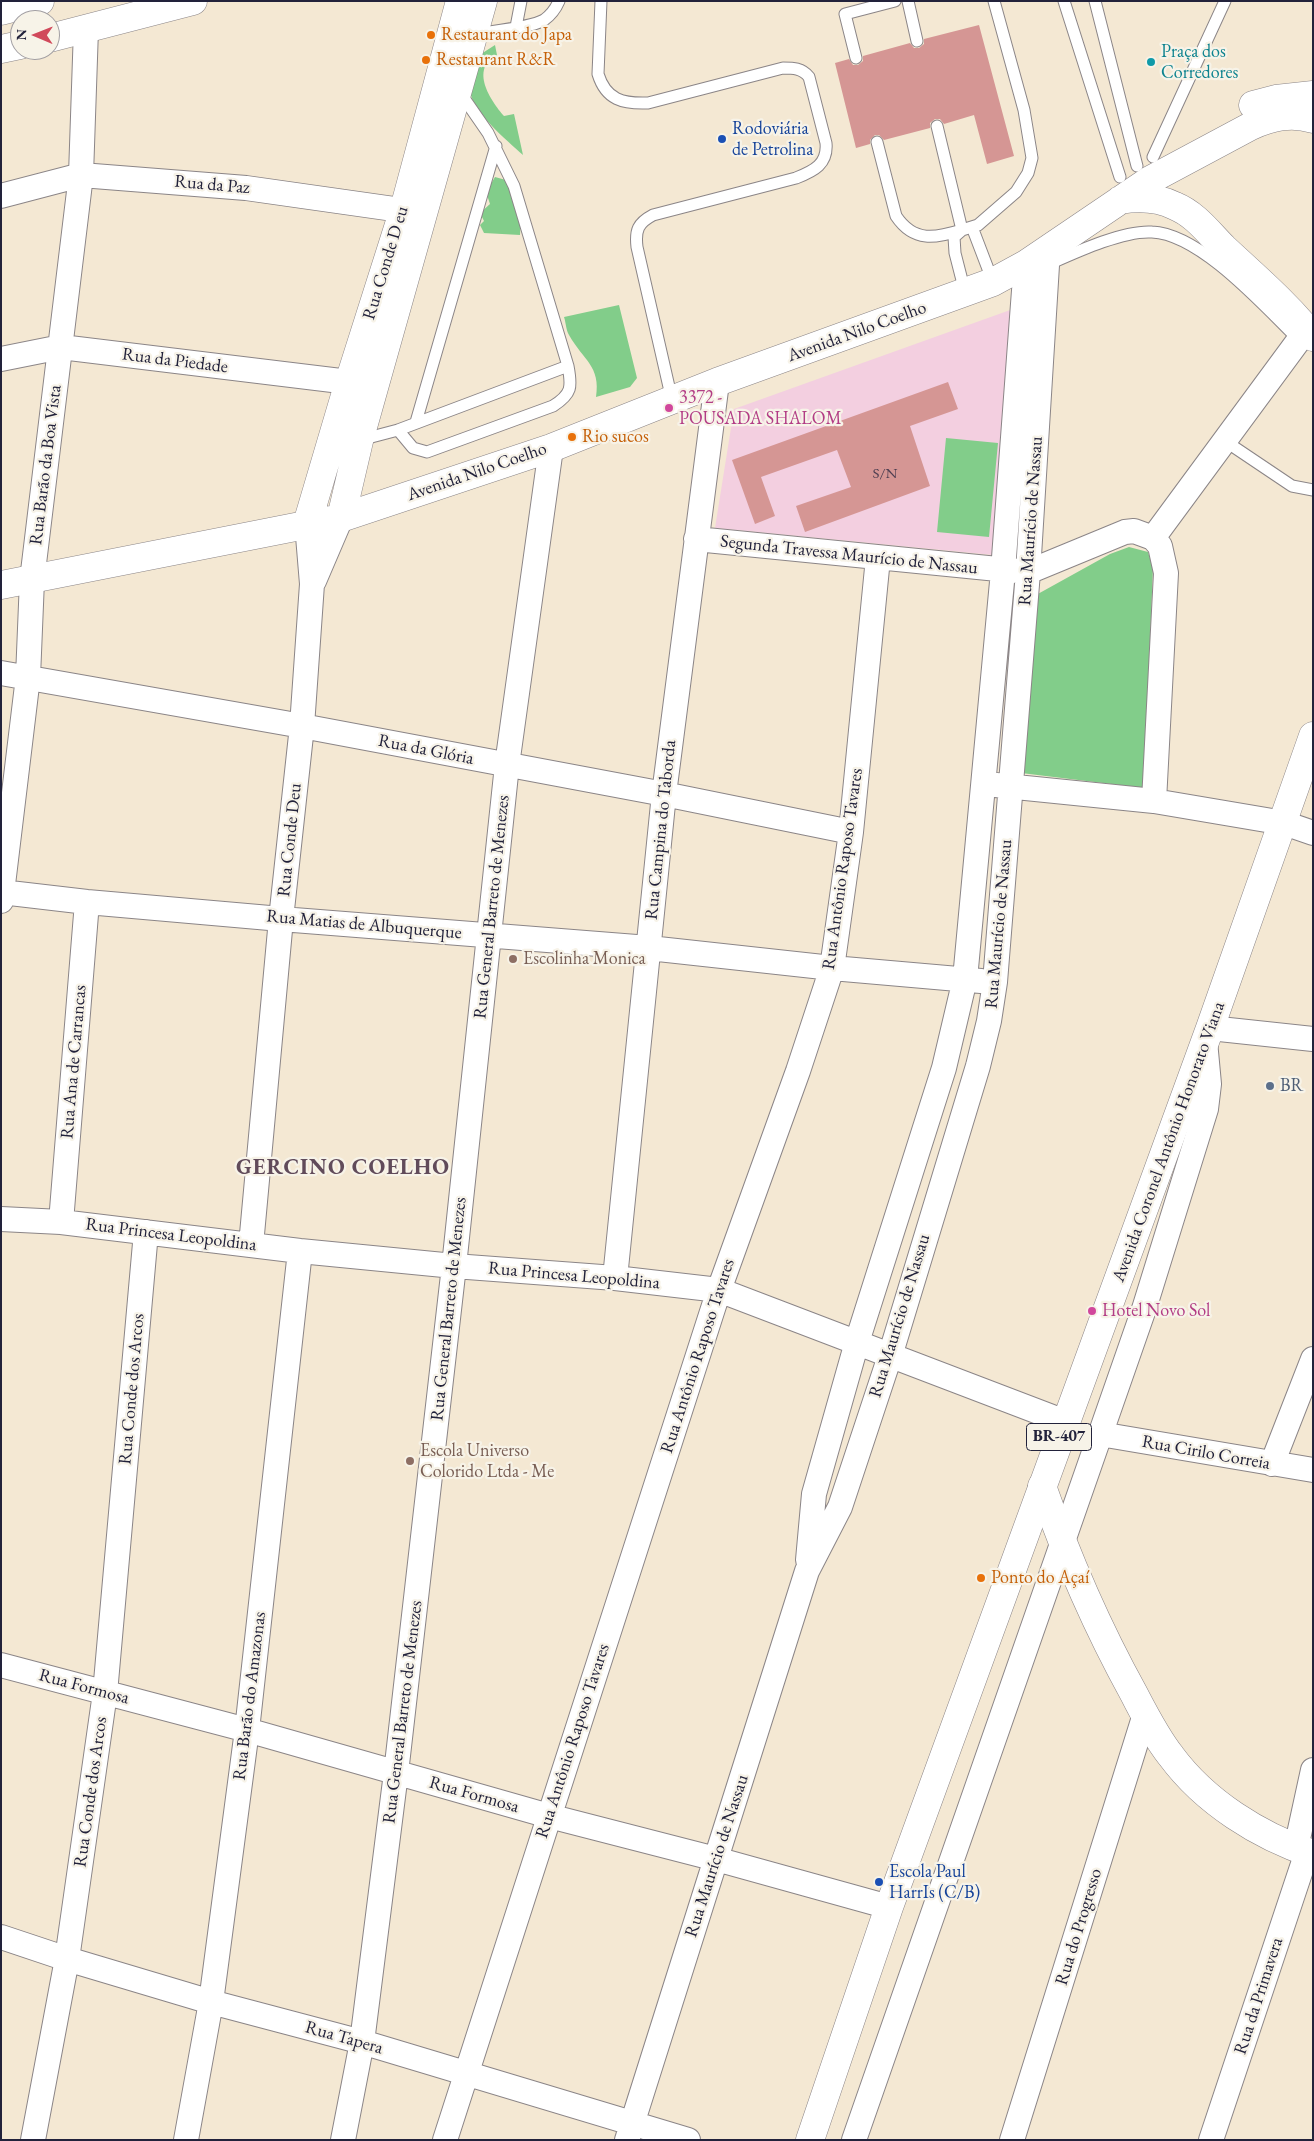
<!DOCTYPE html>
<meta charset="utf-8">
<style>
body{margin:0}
#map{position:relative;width:1314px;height:2141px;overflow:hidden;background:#f4e8d3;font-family:"EB Garamond",serif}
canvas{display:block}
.frame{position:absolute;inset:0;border:2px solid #22223b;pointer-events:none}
.north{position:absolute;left:10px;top:10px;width:50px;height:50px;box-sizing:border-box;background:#f7f3e8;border:1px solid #a29fa3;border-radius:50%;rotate:271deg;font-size:14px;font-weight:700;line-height:20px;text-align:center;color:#22223b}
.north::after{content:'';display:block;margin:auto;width:18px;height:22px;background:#d1495b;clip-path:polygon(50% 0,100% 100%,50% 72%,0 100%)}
</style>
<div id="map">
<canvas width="1314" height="2141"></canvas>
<div class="frame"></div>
<div class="north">N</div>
</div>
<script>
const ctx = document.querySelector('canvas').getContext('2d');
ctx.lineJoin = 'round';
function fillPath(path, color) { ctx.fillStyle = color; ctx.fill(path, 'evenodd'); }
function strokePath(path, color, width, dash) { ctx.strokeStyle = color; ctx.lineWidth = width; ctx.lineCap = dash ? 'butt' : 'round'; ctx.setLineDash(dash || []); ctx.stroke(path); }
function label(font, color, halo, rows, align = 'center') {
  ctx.font = font + ' "EB Garamond",serif'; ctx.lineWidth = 4.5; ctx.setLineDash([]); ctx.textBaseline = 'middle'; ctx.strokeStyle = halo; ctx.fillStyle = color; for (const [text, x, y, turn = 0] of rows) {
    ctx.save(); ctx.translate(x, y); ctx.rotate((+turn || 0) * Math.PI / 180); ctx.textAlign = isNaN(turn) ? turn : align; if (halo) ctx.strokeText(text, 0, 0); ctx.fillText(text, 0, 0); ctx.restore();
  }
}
const built = new Path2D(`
 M1013,309L993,555L715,528L734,409Z`);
const green = new Path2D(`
 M495,45L497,55C469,69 491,101 504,116L514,114L523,155C508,141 468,109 470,87C471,76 477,64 481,54Z
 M495,177L506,180L521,218L520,235L484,233L480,225L484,221L480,213L490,204L486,192Z
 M619,305L637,378L630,387L596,397C601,366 583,360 569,335C566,330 566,323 564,317Z
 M946,438L998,443L989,537L937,532Z
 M1129,547L1148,552L1153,568L1144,788L1021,773L1036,595L1110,554Z`);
const building = new Path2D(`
 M979,25L1014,156L987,164L974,115L944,124L940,119H935L930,123V128L884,140L879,135H875L870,140V144L856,148L835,63L849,59L853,65H858L863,61V56L910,43L914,48H919L924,44V39Z
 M948,382L958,409L910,426L930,486L805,532L796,506L851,487L837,450L761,477L775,516L755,524L732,460Z`);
const service = new Path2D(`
 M601,1L598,74C606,100 623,104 648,103L783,68C793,68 802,68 809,77L826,143C828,164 814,171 796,178L653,215C638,223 635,230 637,247L672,400
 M908,1L917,41
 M1064,1L1120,177
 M1095,1L1137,166
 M516,27L521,1
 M475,34C492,31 530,28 544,20C551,15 556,8 559,1
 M856,58L845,14L895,1
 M877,142L896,216C914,243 936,238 962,230L937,126
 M1153,157L1225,1
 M972,227L993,282
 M1047,265C1074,253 1123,230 1152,232C1201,234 1265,307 1299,340
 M965,292L955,253L954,237L962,230L978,225L1016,192L1028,173L1032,158L1024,110L994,1
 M416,422L496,146
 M398,430L413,448L427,452L553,406C572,394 572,387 568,366L514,186L488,133L459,91
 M360,440L398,430L568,366
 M1225,441L1292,486L1313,490`);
const minor = new Path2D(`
 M1,196L81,175L246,188L422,213
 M1,359L61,347L349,382
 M1153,538L1160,546L1166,573L1154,801
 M696,539L1028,572L1125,532L1134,531L1153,538L1307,329
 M314,581L341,518
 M1,673L302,726L664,794L851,832
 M996,785L1154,801L1284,823L1313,833
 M1,892L87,902L281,919L649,948L832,968L981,981
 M1,901L28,677L32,580L81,175L86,29
 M1210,1028L1313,1039
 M1,1219L61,1222L300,1251L454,1266L615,1278L719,1290L1065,1422
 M61,1222L87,902
 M251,1245L281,919L302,726L312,584L307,524
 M615,1278L664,794L717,382
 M1100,1434L1313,1470
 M1272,1464L1313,1359
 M808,1560L814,1494L857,1342L944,1068L965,979L1003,571L1026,264
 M1,1665L247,1730L549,1816L716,1859L889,1907
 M1296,1848L1313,1770
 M1,1937L67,1959L211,2002L362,2042L688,2140
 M33,2140L67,1959L105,1693L146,1232
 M186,2140L211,2002L247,1730L300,1251
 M343,2140L362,2042L396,1773L454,1266L507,765L551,448
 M445,2140L719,1290L798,1071L832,968L851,832L878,558
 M627,2140L807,1571L840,1507L890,1356L978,1066L989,1021L995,982L1028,572L1048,249
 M854,2140L1144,1309L1206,1109L1209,1084L1205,1041
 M1012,2140L1145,1714
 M1211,2140L1307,1852`);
const tertiary = new Path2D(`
 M1042,1486C1067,1558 1097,1627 1134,1694C1145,1715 1156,1737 1171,1756C1205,1802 1259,1836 1313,1854`);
const secondary = new Path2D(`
 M1,11L40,1
 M50,38L193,1
 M1,49L20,45
 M1253,105L1276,99L1313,95
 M1120,200C1139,197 1157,197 1175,206C1195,214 1209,233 1224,248C1254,276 1287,304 1313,337
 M341,518L359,441L483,1
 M307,524L349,382L404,209L460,1
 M1,585L341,518L551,448L717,382L993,282L1026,264L1150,180L1251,126C1271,117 1291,112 1313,119`);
const trunk = new Path2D(`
 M810,2140L889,1907L1210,1028L1313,736`);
const markers = [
 [431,35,5,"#e8710a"],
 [426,60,5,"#e8710a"],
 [1151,62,5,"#0f9aa8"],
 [722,139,5,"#1a4fb4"],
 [669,408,5,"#d1479c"],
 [572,437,5,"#e8710a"],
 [513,959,5,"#8d6e63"],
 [1270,1086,5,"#5c6f8a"],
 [1092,1311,5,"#d1479c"],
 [410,1461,5,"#8d6e63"],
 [981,1578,5,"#e8710a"],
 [879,1882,5,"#1a4fb4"]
];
const numberNames = [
 ["S/N",885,474]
];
const shields = [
 [1059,1437,65]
];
const shieldNames = [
 ["BR-407",1059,1437]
];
const foodNames = [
 ["Restaurant do Japa",441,35],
 ["Restaurant R&R",436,60],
 ["Rio sucos",582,437],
 ["Ponto do Açaí",991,1578]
];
const cultureNames = [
 ["Praça dos",1161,52],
 ["Corredores",1161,73]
];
const transitNames = [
 ["Rodoviária",732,129],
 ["de Petrolina",732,150],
 ["Escola Paul",889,1872],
 ["HarrIs (C/B)",889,1893]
];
const streetNames = [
 ["Rua da Paz",212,185,5],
 ["Rua Conde D eu",386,263,-73],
 ["Avenida Nilo Coelho",857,332,-20],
 ["Rua da Piedade",175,361,7],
 ["Rua Barão da Boa Vista",46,465,-83],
 ["Avenida Nilo Coelho",477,472,-19],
 ["Rua Maurício de Nassau",1031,521,-86],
 ["Segunda Travessa Maurício de Nassau",849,555,6],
 ["Rua da Glória",426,750,11],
 ["Rua Campina do Taborda",661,830,-84],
 ["Rua Conde Deu",290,840,-84],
 ["Rua Antônio Raposo Tavares",843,869,-82],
 ["Rua General Barreto de Menezes",492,907,-84],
 ["Rua Maurício de Nassau",999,924,-85],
 ["Rua Matias de Albuquerque",364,925,5],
 ["Rua Ana de Carrancas",74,1062,-85],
 ["Avenida Coronel Antônio Honorato Viana",1169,1142,-70],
 ["Rua Princesa Leopoldina",171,1235,7],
 ["Rua Princesa Leopoldina",574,1276,5],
 ["Rua General Barreto de Menezes",449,1309,-84],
 ["Rua Maurício de Nassau",900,1316,-73],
 ["Rua Antônio Raposo Tavares",698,1356,-72],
 ["Rua Conde dos Arcos",132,1389,-85],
 ["Rua Cirilo Correia",1206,1453,10],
 ["Rua Formosa",84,1687,15],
 ["Rua Barão do Amazonas",250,1696,-83],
 ["Rua General Barreto de Menezes",403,1712,-83],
 ["Rua Antônio Raposo Tavares",573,1741,-72],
 ["Rua Conde dos Arcos",91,1792,-82],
 ["Rua Formosa",474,1795,16],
 ["Rua Maurício de Nassau",717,1856,-72],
 ["Rua do Progresso",1079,1927,-73],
 ["Rua da Primavera",1259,1996,-72],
 ["Rua Tapera",344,2038,16]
];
const hotelNames = [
 ["3372 -",679,398],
 ["POUSADA SHALOM",679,419],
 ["Hotel Novo Sol",1102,1311]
];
const educationNames = [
 ["Escolinha Monica",523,959],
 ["Escola Universo",420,1451],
 ["Colorido Ltda - Me",420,1472]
];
const serviceNames = [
 ["BR",1280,1086]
];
const districtNames = [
 ["GERCINO COELHO",343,1168]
];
fillPath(built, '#f3cfe0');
fillPath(green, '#82cd8a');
fillPath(building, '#d59694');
strokePath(service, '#8b8587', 13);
strokePath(minor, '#8b8587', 26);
strokePath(tertiary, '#8b8587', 29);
strokePath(secondary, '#8b8587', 29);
strokePath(trunk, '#8b8587', 29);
strokePath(service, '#fff', 11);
strokePath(minor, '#fff', 24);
strokePath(tertiary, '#fff', 28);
strokePath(secondary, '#fff', 28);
strokePath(trunk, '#fff', 28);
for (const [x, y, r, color] of markers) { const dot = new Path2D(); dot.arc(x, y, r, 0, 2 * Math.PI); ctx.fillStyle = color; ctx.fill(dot); strokePath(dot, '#f7f3e8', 2); }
label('15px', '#4f3f51', null, numberNames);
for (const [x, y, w] of shields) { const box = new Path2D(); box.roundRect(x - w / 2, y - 13.5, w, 27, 4); ctx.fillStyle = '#f7f3e8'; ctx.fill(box); strokePath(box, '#22223b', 1); }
label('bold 16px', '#22223b', null, shieldNames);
label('18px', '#c56008', '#f7f3e8', foodNames, 'left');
label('18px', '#0d838f', '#f7f3e8', cultureNames, 'left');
label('18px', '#164399', '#f7f3e8', transitNames, 'left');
label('18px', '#22223b', '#f7f3e8', streetNames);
label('18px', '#b23c85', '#f7f3e8', hotelNames, 'left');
label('18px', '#785e54', '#f7f3e8', educationNames, 'left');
label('18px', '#4e5e75', '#f7f3e8', serviceNames, 'left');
ctx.letterSpacing = '1px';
label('bold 22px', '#614b5a', '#f7f3e8', districtNames);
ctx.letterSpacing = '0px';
</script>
